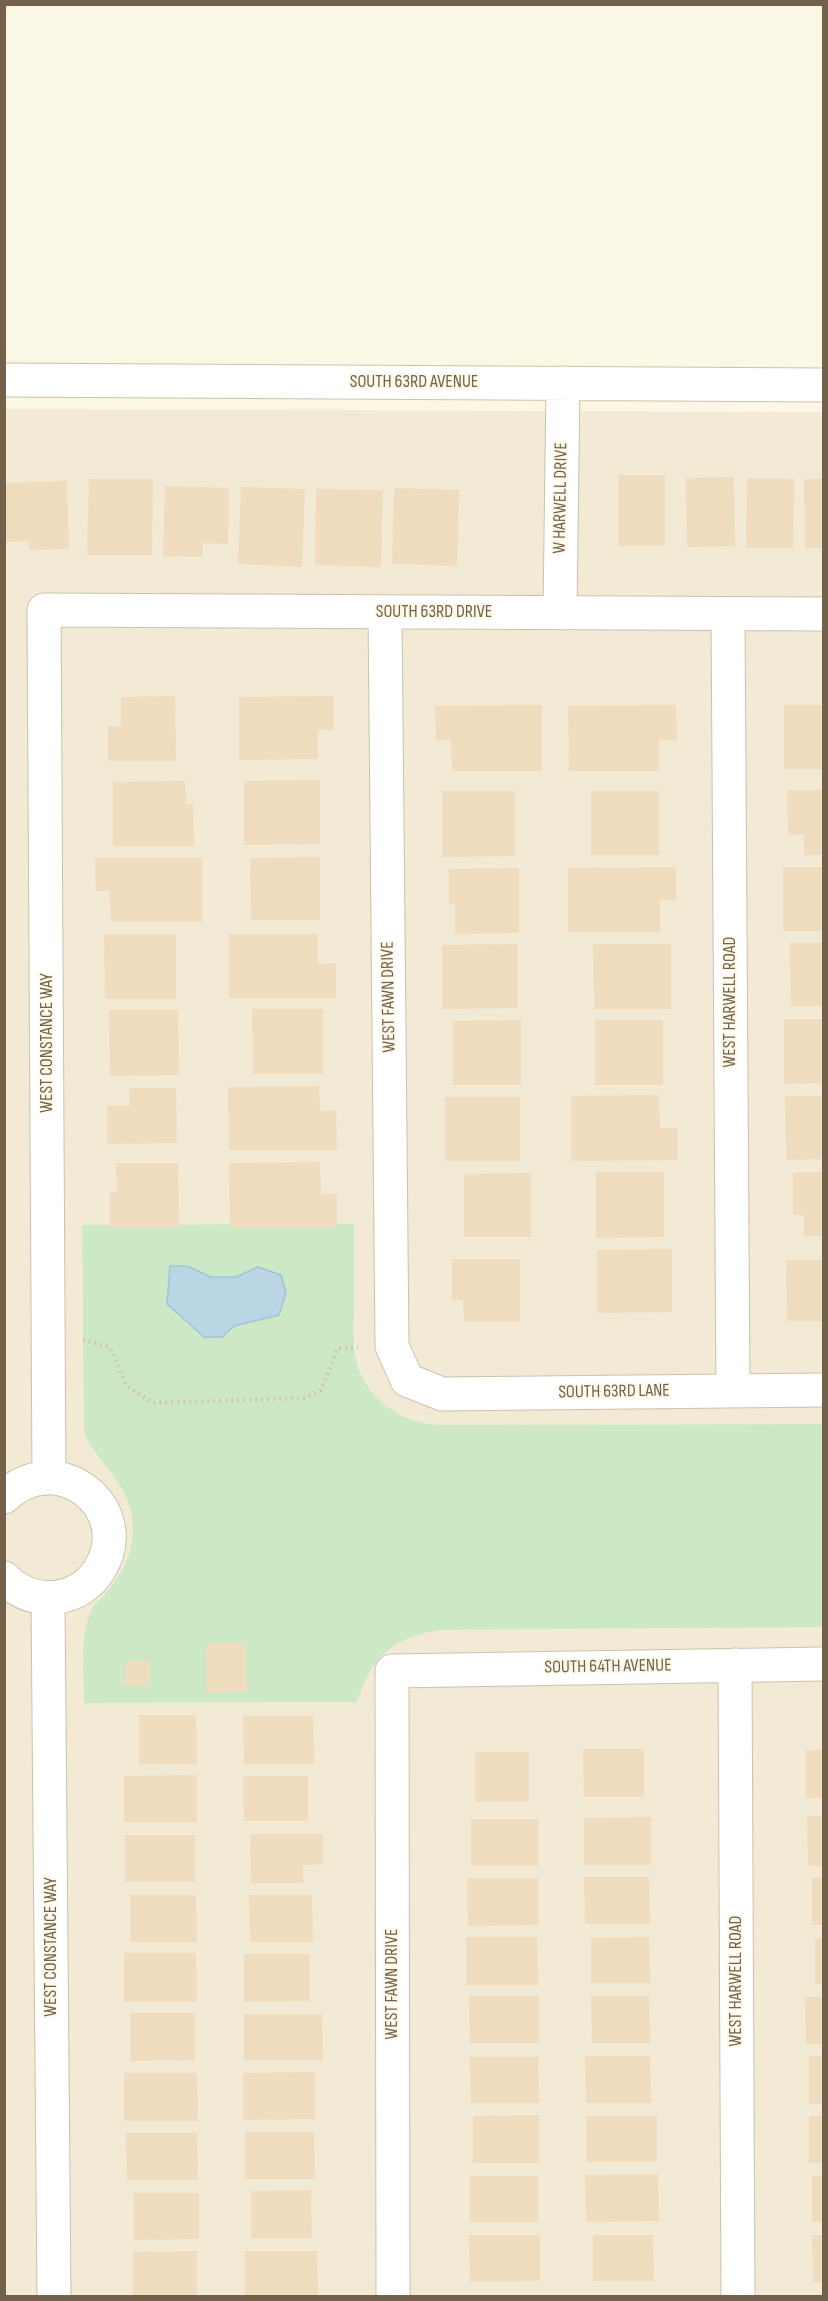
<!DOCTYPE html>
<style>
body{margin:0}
#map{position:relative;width:828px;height:2301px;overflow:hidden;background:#fbf7e5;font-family:"Sofia Sans Condensed",sans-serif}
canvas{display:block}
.frame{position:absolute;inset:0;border:6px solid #73614b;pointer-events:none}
</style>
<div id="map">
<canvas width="828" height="2301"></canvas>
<div class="frame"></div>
</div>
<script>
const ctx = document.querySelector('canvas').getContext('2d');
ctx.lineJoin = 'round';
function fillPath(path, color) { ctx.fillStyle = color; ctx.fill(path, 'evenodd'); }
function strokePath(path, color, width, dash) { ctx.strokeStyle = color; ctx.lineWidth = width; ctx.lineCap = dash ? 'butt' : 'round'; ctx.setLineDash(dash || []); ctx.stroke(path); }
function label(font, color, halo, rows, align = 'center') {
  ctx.font = font + ' "Sofia Sans Condensed",sans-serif'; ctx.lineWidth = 4.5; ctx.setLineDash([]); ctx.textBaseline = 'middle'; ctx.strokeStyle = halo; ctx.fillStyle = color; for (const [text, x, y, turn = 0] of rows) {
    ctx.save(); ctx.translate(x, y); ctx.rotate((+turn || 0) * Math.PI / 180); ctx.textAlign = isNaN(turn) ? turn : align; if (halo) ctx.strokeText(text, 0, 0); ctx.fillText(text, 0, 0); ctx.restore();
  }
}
const residential = new Path2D(`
 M5,409L823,412V1424L436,1425L419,1423L389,1409L377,1398L365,1382L357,1363L354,1343L353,1224L82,1226L84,1431L94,1453L123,1488L130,1508L133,1529L132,1546L127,1561L120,1576L98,1599L87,1624L85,1703L357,1702L363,1683L372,1666L385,1651L402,1640L420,1633L440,1630L823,1627V2296H5Z`);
const green = new Path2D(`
 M354,1224C354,1250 354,1277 354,1303C354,1322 352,1344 357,1363C368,1400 399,1421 436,1425L823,1424V1627L440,1630C394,1637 371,1656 357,1702L84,1703C85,1674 79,1638 91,1611C96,1601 104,1595 111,1586C130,1564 137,1538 130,1509C123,1477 95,1463 84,1431L82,1225Z`);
const water = new Path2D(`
 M170,1266H187L211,1277H236L258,1267L281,1275L286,1293L279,1315L234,1326L222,1337H204L167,1304Z`);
const building = new Path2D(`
 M618,475H665V546H618Z
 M734,477L735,546L687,547L686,478Z
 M747,478L794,479L793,548H746Z
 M89,479H153L152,555H87Z
 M804,479H824V548H805Z
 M67,481L69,549L29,550V541L5,542L4,483Z
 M165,486L229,488L228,544L203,543L202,557L163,556Z
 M241,487L305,489L302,567L238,564Z
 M394,488L459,490L457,566L392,564Z
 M316,489L383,490L381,567L315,565Z
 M175,696L176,761H108V726H121V697Z
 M334,696V730H318V759L239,760V697Z
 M542,705V771H452L451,740H436L435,706Z
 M676,705L677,740H659V771H569L568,706Z
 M784,705H824V769H784Z
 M320,780V844L244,845V781Z
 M185,781L186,804H193L194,846H113V782Z
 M787,790H824V855H804V834L788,835Z
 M442,791H515V856L442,857Z
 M591,791H659V855H591Z
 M320,857V920H251L250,858Z
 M95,858H202V922H111L110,891H96Z
 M676,867V900H660V932H568V868Z
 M783,867H824V931H783Z
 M519,868V933L455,934V904H449V869Z
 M104,934H176V999H105Z
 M229,934H318V964L336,963V998H229Z
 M790,943H824V1006H791Z
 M518,944V1008L442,1009V945Z
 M593,944H671V1009H594Z
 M252,1009H323V1074H253Z
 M109,1010H178L179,1075L110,1076Z
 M784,1019H824V1083L784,1084Z
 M521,1020V1085H453V1021Z
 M595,1020H663V1085H595Z
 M319,1086L320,1111L336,1110L337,1150H229L228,1087Z
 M129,1088H176L177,1143L107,1144V1106H130Z
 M659,1095L660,1128H678V1160L571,1161V1096Z
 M785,1096H824V1159L786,1160Z
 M445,1097H520V1161H445Z
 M320,1162L321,1194H337V1227L230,1228L229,1163Z
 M116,1163H178L179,1227H110V1192H117Z
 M596,1172H664V1237L596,1238Z
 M824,1172V1236H804V1215H793V1173Z
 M531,1173V1237H464V1174Z
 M672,1249V1312L597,1313V1250Z
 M452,1259H520V1322H464L463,1300H452Z
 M786,1260H824V1321H787Z
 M245,1642L247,1691L207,1693L205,1644Z
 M126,1660L150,1661L149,1686L124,1685Z
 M139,1715H196L197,1764H139Z
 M243,1716H313L314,1764H244Z
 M583,1749H644V1797H584Z
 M806,1750H824V1798H806Z
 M475,1752H529V1802H475Z
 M197,1775V1822H124V1776Z
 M243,1776H308V1821H244Z
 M807,1816H824V1866H808Z
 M651,1817V1865H584V1818Z
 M471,1819H538V1866H471Z
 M250,1834H323V1864L303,1865V1883H251Z
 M125,1835H195V1882H125Z
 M584,1877H649L650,1924H585Z
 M467,1878H538V1925L468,1926Z
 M812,1878H824V1925H812Z
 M130,1895H196L197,1942H130Z
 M249,1895H312L313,1942H250Z
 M466,1937H537L538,1985H466Z
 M649,1937L650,1983H591V1938Z
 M815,1938H824V1984H815Z
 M124,1953H196L197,2002H124Z
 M244,1954H310V2001L244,2002Z
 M469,1996H539V2043H470Z
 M591,1996H649L650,2043H592Z
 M805,1997H824V2044H806Z
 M130,2013H195V2060L130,2061Z
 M244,2014H322L323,2060H244Z
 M585,2056H650L651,2103H586Z
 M809,2056H824V2103L809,2104Z
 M470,2057H538L539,2103H471Z
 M315,2072V2119L243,2120V2073Z
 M124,2073H197L198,2121H124Z
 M539,2115V2163H473V2116Z
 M586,2116H657V2162H586Z
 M809,2116H824V2163H809Z
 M245,2132H314L315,2179H245Z
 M126,2133H197L198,2180H127Z
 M658,2174L659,2221L586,2222L585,2175Z
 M824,2175V2222H812V2176Z
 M470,2176H538V2222H470Z
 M311,2190L312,2238H251V2191Z
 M134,2193H199V2239L134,2240Z
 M469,2235H540V2281L470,2282Z
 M593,2235H653L654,2281H593Z
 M812,2235H824V2282H813Z
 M197,2251V2296H133V2252Z
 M245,2251H317L318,2296H245Z`);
const path = new Path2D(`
 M83,1340L110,1347L127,1386L153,1403L305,1398L321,1390L338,1348L358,1347`);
const street = new Path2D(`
 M4,380L824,385
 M385,612L392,1346L407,1380L442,1394L824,1390
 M560,613L563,383
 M728,614L733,1390
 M49,1477L44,610L824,614
 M4,1497C57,1445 138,1509 99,1570C90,1585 75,1594 58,1597C37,1600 19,1593 4,1578
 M48,1598L54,2296
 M735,1665L738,2296
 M393,2296L392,1671L824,1664`);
const streetNames = [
 ["SOUTH 63RD AVENUE",414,382],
 ["W HARWELL DRIVE",561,498,-89],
 ["SOUTH 63RD DRIVE",434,612],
 ["WEST FAWN DRIVE",389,997,-91],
 ["WEST HARWELL ROAD",730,1002,-90],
 ["WEST CONSTANCE WAY",47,1043,-90],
 ["SOUTH 63RD LANE",614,1392,-1],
 ["SOUTH 64TH AVENUE",608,1667,-1],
 ["WEST CONSTANCE WAY",51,1947,-90],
 ["WEST HARWELL ROAD",736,1981,-90],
 ["WEST FAWN DRIVE",392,1984,-90]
];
fillPath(residential, '#f2ead4');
fillPath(green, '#cce8c4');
fillPath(water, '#bad6e4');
strokePath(water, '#a1c3d5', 1.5);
fillPath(building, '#efdbbe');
strokePath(street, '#ccc0ac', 35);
strokePath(path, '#d4bfa1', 4, [1.5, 4.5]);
strokePath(street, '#fff', 33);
label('18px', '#73614b', '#fefaeb', streetNames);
</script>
